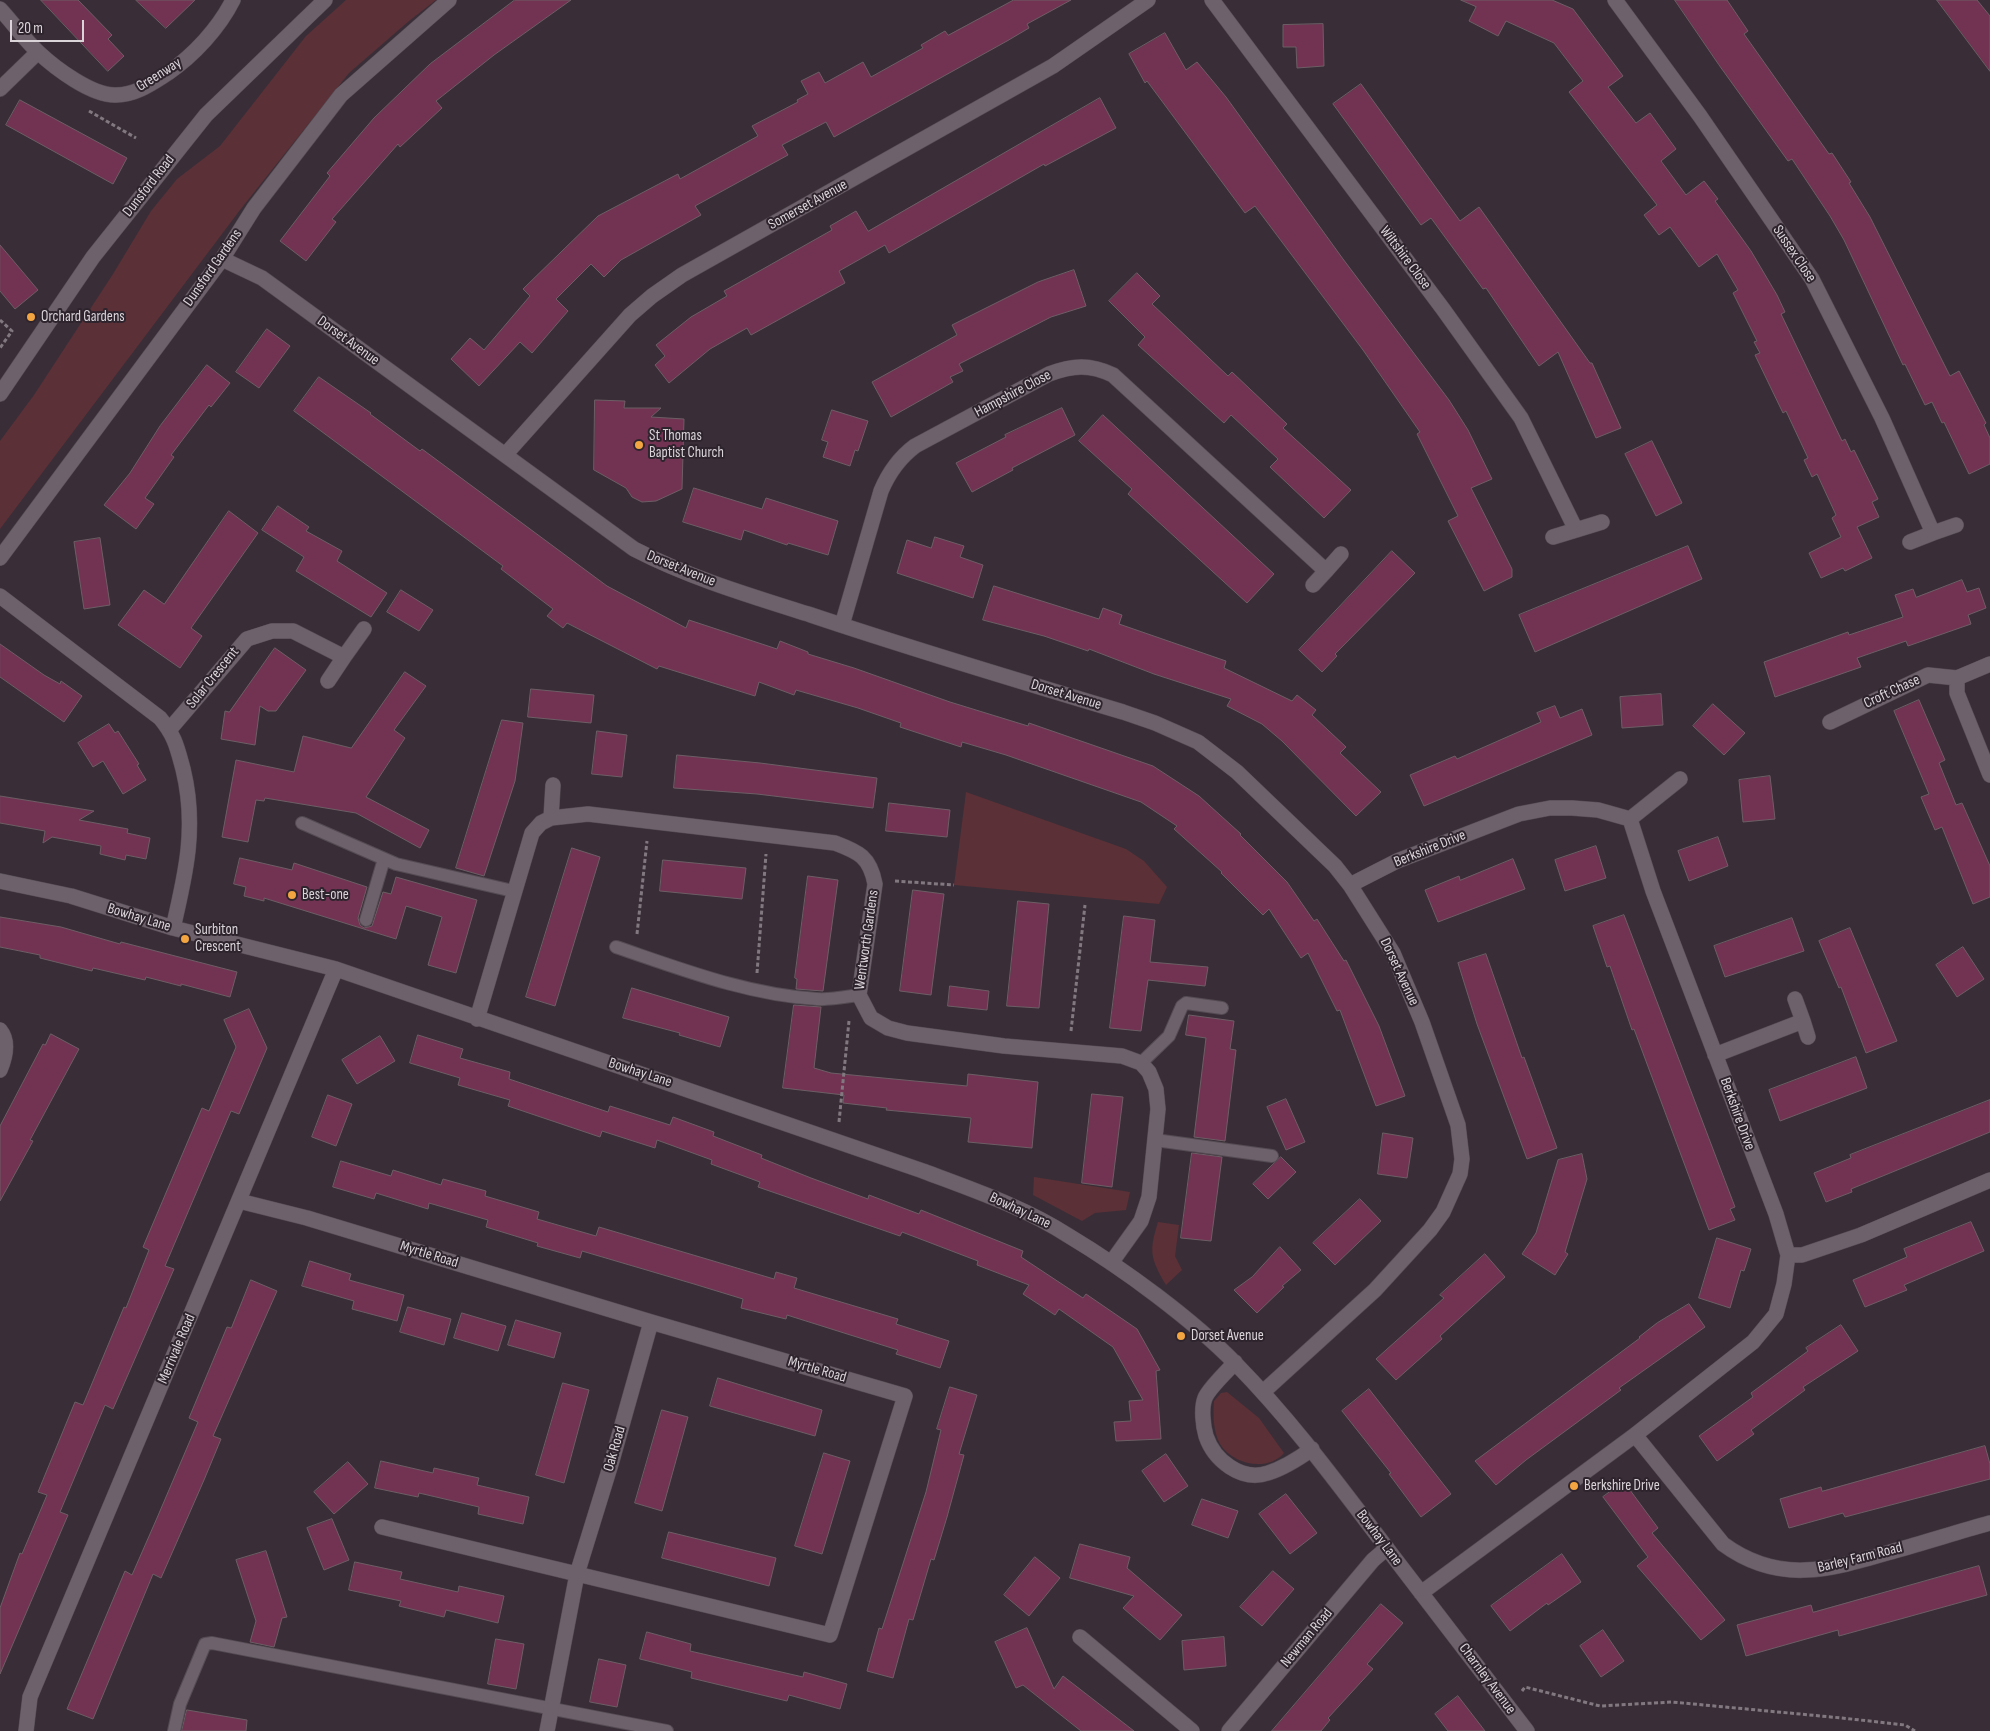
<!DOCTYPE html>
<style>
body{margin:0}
#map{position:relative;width:1990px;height:1731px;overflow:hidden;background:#392e37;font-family:"Sofia Sans Condensed",sans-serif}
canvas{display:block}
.scale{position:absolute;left:10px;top:20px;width:74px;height:22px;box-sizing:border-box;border:2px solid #dad4d9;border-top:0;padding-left:6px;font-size:15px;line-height:18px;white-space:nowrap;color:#dad4d9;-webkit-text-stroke:4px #2e242d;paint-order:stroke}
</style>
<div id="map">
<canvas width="1990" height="1731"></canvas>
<div class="scale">20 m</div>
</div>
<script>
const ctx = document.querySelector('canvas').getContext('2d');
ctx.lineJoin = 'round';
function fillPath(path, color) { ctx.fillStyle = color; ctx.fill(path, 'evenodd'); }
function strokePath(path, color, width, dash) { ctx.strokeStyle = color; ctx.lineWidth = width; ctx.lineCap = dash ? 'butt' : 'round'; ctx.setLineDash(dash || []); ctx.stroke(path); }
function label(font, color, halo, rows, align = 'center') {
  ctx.font = font + ' "Sofia Sans Condensed",sans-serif'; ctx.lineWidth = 4; ctx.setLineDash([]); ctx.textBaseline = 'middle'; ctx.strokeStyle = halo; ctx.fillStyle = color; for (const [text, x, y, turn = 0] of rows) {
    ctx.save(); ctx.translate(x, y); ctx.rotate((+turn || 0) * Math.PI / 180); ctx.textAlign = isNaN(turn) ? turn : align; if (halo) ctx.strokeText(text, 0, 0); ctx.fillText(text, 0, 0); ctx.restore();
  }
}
const green = new Path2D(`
 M346,0H436L409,21L349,73L240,210L0,529V441L34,395L113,274L151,211L177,179L220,146L306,36Z
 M966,792L1126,849L1144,861L1167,887L1159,904L954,885Z
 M1034,1177L1130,1192L1126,1210L1095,1213L1082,1221L1033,1195Z
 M1158,1222L1179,1225L1175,1256L1182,1270L1166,1285C1150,1258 1149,1251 1158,1222Z
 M1227,1392L1259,1418L1284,1453C1268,1472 1233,1465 1220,1444C1213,1431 1213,1415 1214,1401L1221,1393Z`);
const building = new Path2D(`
 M41,0H78L112,35L108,39L124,56L108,71Z
 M136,0H195L166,28Z
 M515,0H571L494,55L436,101L442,108L400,147L398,144L332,219L336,222L306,261L280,241L330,176L327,173L374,118L430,64Z
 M1014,0H1071L1027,24L1029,28L1007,41L834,137L826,122L782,145L788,155L695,206L701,215L621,260L604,277L591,264L556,299L568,311L532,353L520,342L479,386L451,359L470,338L484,350L530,296L523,289L598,216L678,174L680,179L758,136L752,126L798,102L797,100L808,94L801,81L819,72L825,83L863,62L871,77L923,48L921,45L945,31L948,35Z
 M1461,0H1552L1573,9L1623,76L1608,87L1636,123L1650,113L1676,149L1661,161L1686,195L1704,181L1718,199L1715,201L1751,251L1777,295L1785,312L1781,314L1842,441L1845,439L1851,452L1854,450L1878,499L1872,502L1879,517L1857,527L1872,558L1845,571L1843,568L1821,578L1809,553L1841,537L1832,518L1836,515L1817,474L1812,477L1804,460L1808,458L1786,411L1783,413L1755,355L1760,353L1754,342L1757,341L1733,293L1738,290L1717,254L1699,267L1670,227L1659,235L1644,215L1657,205L1569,92L1583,81L1554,43L1506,21L1498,36L1469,21L1476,7Z
 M1675,0H1727L1748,31L1744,34L1829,154L1832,153L1851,182L1849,183L1870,217L1950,376L1959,371L1986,423L1984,425L1990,438V464L1969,474L1944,422L1942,423L1932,402L1925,405L1905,364L1903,365L1844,240L1830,216L1792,159L1788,161L1719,65Z
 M1937,0H1977L1990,16V71Z
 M1323,24L1324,66L1297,68L1296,47H1283V25Z
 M1165,33L1186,70L1197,62L1226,97L1343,259L1449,400L1468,430L1492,479L1471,488L1512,569V577L1484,591L1448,521L1458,516L1417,434L1420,432L1363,350L1255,206L1245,213L1147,81L1145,83L1129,54Z
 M1361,84L1460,221L1479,207L1590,363H1592L1621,428L1596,438L1558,352L1539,366L1486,288L1483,289L1431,218L1421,225L1333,104Z
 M1100,98L1116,128L1045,166L1044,164L889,253L885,245L839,271L845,283L751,335L747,328L710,349L669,383L655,365L665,356L656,345L691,317L727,296L724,291L832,230L830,226L856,211L868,231Z
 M20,100L127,158L113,184L6,125Z
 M0,245L38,290L15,309L0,291Z
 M1074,270L1086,306L1051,317L959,364L963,371L950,377L953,382L891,417L872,382L957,335L952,325L1038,282Z
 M1137,273L1160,296L1152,304L1228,376L1232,372L1287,424L1283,428L1351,490L1324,518L1270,467L1278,459L1231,415L1224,423L1138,345L1145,337L1109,301Z
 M267,329L290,346L259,388L236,372Z
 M207,365L230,383L211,407L209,405L171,455L174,457L145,498L154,504L136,529L104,505L130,473L160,426Z
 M319,377L371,413L370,414L420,451L422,449L607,586L686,628L689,620L777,649L780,641L808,652V654L854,668L950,702L1028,726L1029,723L1153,766L1199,796L1241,834L1240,835L1287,882L1314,921L1317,919L1344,961L1346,960L1379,1026L1405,1096L1376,1106L1340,1010L1337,1011L1308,953L1301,958L1269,909L1263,915L1221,873L1222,872L1174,829L1177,826L1141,802L1006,755L962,742L961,747L900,727L901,723L858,708L796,690L794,695L759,682L755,696L659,666L657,669L567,623L563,628L547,616L553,609L501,569L503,566L294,411Z
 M595,400L625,401L624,408H661L651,417L684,419L682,489L656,501L642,502L632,497L626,488L594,470Z
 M1062,408L1075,435L1012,468L1013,470L972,492L956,463L1006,437L1005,435Z
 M832,410L868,421L858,451L855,450L850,466L823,457L828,442L822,440Z
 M1103,415L1274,574L1247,603L1128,494L1132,489L1079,441Z
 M1652,441L1682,503L1656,516L1625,454Z
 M694,488L762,509L766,498L838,521L828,555L788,543L787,545L744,530L741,540L683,522Z
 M278,506L309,527L306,531L342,551L337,561L387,593L371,617L296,571L304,557L262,530Z
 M229,511L258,533L191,628L202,636L180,668L118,625L144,590L164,604Z
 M935,537L964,546L960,557L983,565L973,598L897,573L907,540L931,548Z
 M100,538L110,605L84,609L74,542Z
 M1688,546L1702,579L1535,652L1519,615Z
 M1392,551L1415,573L1335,654L1337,656L1322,672L1299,650Z
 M1962,580L1967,592L1979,588L1986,608L1968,615L1971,624L1908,646L1906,641L1857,658L1861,667L1775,697L1764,662L1848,632L1849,635L1903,617L1895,595L1913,589L1916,597Z
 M994,586L1099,619L1103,608L1122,615L1119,624L1226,661L1224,668L1292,701L1297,695L1316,710L1312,715L1346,747L1340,753L1381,792L1356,816L1282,741L1262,724L1227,706L1231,699L1154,674L1089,649L1088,651L1044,636L983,620Z
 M401,590L433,610L419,631L387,612Z
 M0,644L44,675L60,684L61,681L82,696L64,722L0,677Z
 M275,648L306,670L276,711H268L260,706L255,745L221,739L225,711L229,712Z
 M405,672L426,686L394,730L405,738L366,797L429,830L420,848L356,813L265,798L264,801L256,800L248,842L222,837L236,760L294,772L303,736L351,748Z
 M531,689L594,695L591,723L528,717Z
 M1661,694L1663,725L1622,728L1620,697Z
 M1919,700L1945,760L1939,763L1956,805L1962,803L1990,866V897L1973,904L1942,827L1935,830L1921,797L1929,794L1894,711Z
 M1713,704L1745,733L1724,755L1693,726Z
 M1555,706L1560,718L1582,709L1592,735L1424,806L1410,775L1455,756L1457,759L1541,722L1537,713Z
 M502,720L523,723L515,781L484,876L456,868Z
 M109,724L115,733L118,731L139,764L137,765L146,780L123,794L103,761L93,767L78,743Z
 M597,731L627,735L622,777L592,774Z
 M677,755L760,763L877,778L873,808L757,794L674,788Z
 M1770,776L1775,819L1743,822L1739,780Z
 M0,796L94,811L79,820L128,829L127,833L150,838L146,859L126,855L125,860L100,854L101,846L52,837L43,843L45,831L0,823Z
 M889,803L950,810L947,837L886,831Z
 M1718,837L1728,866L1689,881L1678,851Z
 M1596,846L1606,878L1565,891L1555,860Z
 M572,848L600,857L555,1006L526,997Z
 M240,858L292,870L294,863L367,887L358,918L360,925L364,928L372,926L383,892L391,894L396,877L477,900L456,973L428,965L442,917L406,906L396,939L264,898V901L244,896L246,887L234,884Z
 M1513,859L1525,889L1438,922L1425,890L1459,876L1460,880Z
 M663,860L746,868L742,899L660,891Z
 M808,876L838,880L823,991L796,989L797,979L795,978Z
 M913,890L944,894L931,995L900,991Z
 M1018,901L1049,904L1039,1008L1007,1006Z
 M1624,915L1735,1207L1730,1209L1735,1220L1709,1230L1634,1029L1632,1030L1610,966L1607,967L1593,926Z
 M1124,916L1155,920L1150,962L1208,967L1205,986L1148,980L1141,1031L1110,1028Z
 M0,917L61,927L120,944L121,942L237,972L230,997L181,984V986L146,977L145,980L93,968L92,971L40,958V955L0,947Z
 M1792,918L1804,951L1725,977L1714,946Z
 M1850,928L1897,1041L1866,1053L1841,987L1839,988L1819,941Z
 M1963,947L1984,979L1957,997L1936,965Z
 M1486,954L1522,1058L1524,1057L1557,1148L1527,1159L1477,1024L1458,963Z
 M950,986L989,991L987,1010L948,1006Z
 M632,988L729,1017L720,1047L679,1035L680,1033L623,1018Z
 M794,1005L821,1007L814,1068L831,1073L967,1086L968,1074L1038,1082L1032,1148L968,1142L971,1118L886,1110L887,1108L843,1103L844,1095L783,1088Z
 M249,1009L267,1048L239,1114L231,1111L165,1266L174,1269L113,1409L105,1405L60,1512L68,1515L0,1674V1608L20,1553L22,1554L47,1495L38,1492L75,1402L83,1405L124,1307L126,1308L149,1250L143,1247L202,1108L209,1111L236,1047L224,1020Z
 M1189,1015L1234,1021L1230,1049L1236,1050L1225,1141L1194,1137L1206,1038L1186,1035Z
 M51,1034L79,1049L30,1140L33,1141L0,1201V1126L43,1044L45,1045Z
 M418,1035L463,1049L460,1058L510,1072L509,1079L608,1112L610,1106L670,1125L673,1117L714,1132L713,1136L762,1155L761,1158L811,1178L868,1199L869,1195L919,1214L921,1210L1023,1251L1021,1257L1083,1298L1086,1294L1137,1329L1160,1370L1156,1371L1161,1439L1116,1441L1114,1422L1131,1421L1129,1401L1143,1400L1113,1347L1059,1309L1055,1315L1023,1294L1029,1285L977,1265L978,1261L902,1232L900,1236L758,1187L760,1182L711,1164L712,1160L657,1140L655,1148L602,1131L600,1137L508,1106L510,1100L458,1085L460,1078L410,1063Z
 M380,1036L395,1061L357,1084L342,1060Z
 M1856,1057L1867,1088L1780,1121L1769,1090Z
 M1092,1094L1123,1097L1112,1187L1082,1183Z
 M328,1095L352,1104L336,1146L312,1137Z
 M1286,1099L1305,1142L1286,1150L1267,1107Z
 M1990,1100V1132L1851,1189L1852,1192L1826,1202L1814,1173L1851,1158L1850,1155Z
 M1383,1133L1413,1138L1407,1178L1378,1174Z
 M1192,1153L1222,1157L1211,1241L1181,1238Z
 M1582,1154L1587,1179L1565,1252L1568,1254L1555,1275L1522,1254L1536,1233L1558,1160Z
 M1281,1157L1296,1172L1268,1199L1253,1184Z
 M341,1161L391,1176L393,1170L441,1185L443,1179L486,1191L485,1196L539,1212L537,1219L596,1236L599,1227L774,1279L776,1272L797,1278L794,1288L898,1319L896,1324L949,1341L940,1368L896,1354L898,1350L787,1315L786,1319L741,1308L743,1299L694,1284L582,1251L580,1258L537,1246L538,1243L486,1227L488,1220L429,1203L428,1209L376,1193L374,1199L333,1187Z
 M1360,1199L1381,1221L1335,1265L1313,1243Z
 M1971,1222L1984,1251L1904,1285L1907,1290L1865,1307L1853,1280L1907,1257L1904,1249Z
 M1717,1238L1751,1249L1744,1271L1741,1270L1730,1308L1699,1298Z
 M1280,1247L1301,1270L1282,1286L1284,1287L1257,1313L1234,1290L1252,1277Z
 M1485,1254L1505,1277L1440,1336L1442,1339L1396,1380L1376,1359L1444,1298L1440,1295Z
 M310,1261L351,1274L349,1280L404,1295L397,1321L352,1309L354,1301L302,1286Z
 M251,1280L277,1291L213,1436L221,1439L204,1480L161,1578L153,1574L93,1719L67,1709L125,1571L132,1575L157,1518L198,1422L189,1418L227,1327L231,1328Z
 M1689,1304L1705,1327L1619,1388L1621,1390L1526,1460L1496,1485L1475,1461L1640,1338L1639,1337L1657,1323Z
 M408,1307L451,1319L444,1345L400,1332Z
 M462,1313L506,1326L498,1351L454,1338Z
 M516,1320L561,1333L554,1358L508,1345Z
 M1841,1325L1858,1351L1803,1387L1805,1390L1751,1430L1754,1434L1717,1461L1699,1436L1753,1397L1751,1393L1808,1351L1806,1348Z
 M718,1378L822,1410L815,1436L710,1406Z
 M563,1383L589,1390L564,1483L536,1475Z
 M950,1387L977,1395L959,1454L964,1455L947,1517L934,1560L931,1559L913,1620L909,1619L893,1678L867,1671L879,1628L882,1629L926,1492L941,1430L937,1429Z
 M1369,1389L1451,1494L1421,1517L1389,1474L1391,1473L1342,1411Z
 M662,1410L688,1417L662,1511L635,1503Z
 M1985,1446L1990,1464V1479L1845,1517L1843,1513L1789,1528L1780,1499L1821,1487L1822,1491Z
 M824,1453L850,1461L822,1554L795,1546Z
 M1166,1454L1188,1486L1164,1502L1142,1471Z
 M381,1461L433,1473L434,1468L479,1478L477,1485L529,1497L523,1524L478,1514L479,1507L419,1493L418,1497L375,1488Z
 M348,1462L368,1484L334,1514L314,1492Z
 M1624,1482L1658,1528L1652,1533L1725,1620L1701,1640L1637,1566L1648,1557L1603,1497Z
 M1286,1494L1317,1533L1290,1554L1259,1514Z
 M1202,1499L1238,1511L1228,1538L1192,1525Z
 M332,1519L349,1560L324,1570L307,1528Z
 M669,1532L776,1558L769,1586L662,1558Z
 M1080,1544L1130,1557L1127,1568L1182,1615L1160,1640L1123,1608L1134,1596L1070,1578Z
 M266,1551L287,1617L282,1618L274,1647L250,1642L256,1621L236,1560Z
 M1562,1554L1581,1582L1548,1605L1547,1603L1510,1631L1491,1606Z
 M1035,1557L1060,1578L1029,1616L1004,1595Z
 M355,1562L402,1572L400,1579L458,1592L459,1586L504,1596L498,1623L446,1610L444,1617L399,1606L401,1601L349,1590Z
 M1979,1566L1987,1595L1839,1636L1838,1630L1746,1656L1737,1625L1811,1605L1813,1612Z
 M1273,1571L1294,1589L1262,1626L1240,1607Z
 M1381,1604L1403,1623L1367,1664L1373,1669L1328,1718L1330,1720L1321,1731H1272Z
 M1027,1628L1054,1689L1063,1676L1134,1731H1081L1023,1685L1016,1688L995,1642Z
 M1603,1630L1624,1661L1601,1677L1580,1646Z
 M647,1632L691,1644L690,1651L803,1677L804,1672L847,1684L840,1709L789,1695L787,1701L691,1678L692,1672L640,1659Z
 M1224,1637L1226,1666L1184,1670L1182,1641Z
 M496,1639L524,1644L516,1689L488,1684Z
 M599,1659L626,1665L617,1707L590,1702Z
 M1458,1696L1485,1731H1448L1435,1714Z
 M187,1710L247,1720L246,1731H182Z`);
const path = new Path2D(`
 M89,111L136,138
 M0,320L12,331L0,348
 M895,881L954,885
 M637,934L647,841
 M757,973L766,854
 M1071,1031L1085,905
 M839,1122L849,1021
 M1522,1691L1525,1687L1600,1706L1672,1702L1842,1718L1905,1725L1915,1731`);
const service = new Path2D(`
 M302,823L396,864L513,891
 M366,920L384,859
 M616,947C681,969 748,995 817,999C830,1000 845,997 859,995
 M1141,1063L1169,1036L1182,1006L1186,1003L1222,1008
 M1155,1140L1272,1156
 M174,1731L180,1704L205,1644L212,1643L667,1731`);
const minor = new Path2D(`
 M1212,0L1443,309L1521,418L1576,530L1602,522
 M1615,0L1700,116L1812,279L1882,418L1933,533L1956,525
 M0,9C13,23 24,39 38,52C55,68 92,96 116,95C136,95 152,83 168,73C194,55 219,28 233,0
 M0,89L38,52
 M222,259L262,278L634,549C690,578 751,596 811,615C915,650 1019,681 1123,712L1155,723L1198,742L1237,772L1335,866L1350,885L1393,953L1422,1022L1458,1125L1462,1159L1460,1174L1443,1212L1430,1230L1375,1290L1263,1392
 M505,455L630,315L652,296L682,275L1053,66L1148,0
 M1553,537L1576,530
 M1910,542L1933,533
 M0,558L222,259L254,208L341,95L449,0
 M1313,585L1326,571
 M0,596L160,718C175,736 177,747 183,769C197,826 186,873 173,928
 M842,625L881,491C889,472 899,458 915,446L1049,374C1073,365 1090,364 1113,375L1326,571L1341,554
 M1957,678V693L1990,775
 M328,681L344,657
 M1830,722L1928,675L1957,678L1990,664
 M170,729L247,639L272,631H293L344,657L364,629
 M551,818L588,814L835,843C859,852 870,857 875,884L859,995L871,1018L888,1028L907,1033L1004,1046L1122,1056L1141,1063L1149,1072L1156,1089L1158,1109L1149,1197L1141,1221L1111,1263
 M1630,819L1680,779
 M0,881L71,896L173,928L336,969L923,1171C973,1190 1024,1207 1069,1236C1124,1269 1192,1319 1236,1364C1292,1421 1338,1484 1386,1547C1433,1608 1480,1669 1527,1731
 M1350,885L1397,861L1519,814L1550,808H1572L1598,810L1630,819L1653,891L1776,1214L1788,1255L1784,1284L1776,1314L1753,1342L1635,1435L1421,1593
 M1795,999L1803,1021
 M477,1019L532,833L541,823L551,818L553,785
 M0,1030C9,1041 5,1058 0,1070
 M1715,1055L1803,1021L1808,1037
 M239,1201L307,1218L651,1322L905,1396L830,1635L382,1527
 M1788,1255H1802L1861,1235L1990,1180
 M1235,1362C1227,1372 1209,1388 1205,1398C1201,1408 1203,1426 1206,1436C1214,1460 1241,1482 1268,1473C1284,1468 1298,1459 1312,1449
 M1635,1435L1723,1544C1780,1586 1832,1569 1894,1551C1926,1542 1958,1532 1990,1523
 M1080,1637L1192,1731
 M26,1731L30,1697L336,969
 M547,1731L577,1574L611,1464L651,1322
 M1229,1731L1373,1560L1387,1548`);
const secondary = new Path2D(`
 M0,394L93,257L206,115L325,0`);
const markers = [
 [31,317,5,"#f2a541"],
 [639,445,5,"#f2a541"],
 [292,895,5,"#f2a541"],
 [185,939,5,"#f2a541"],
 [1181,1336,5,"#f2a541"],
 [1574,1486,5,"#f2a541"]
];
const streetNames = [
 ["Greenway",159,75,-32],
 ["Dunsford Road",149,186,-52],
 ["Somerset Avenue",808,205,-29],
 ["Sussex Close",1794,254,56],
 ["Wiltshire Close",1405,258,53],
 ["Dunsford Gardens",213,268,-55],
 ["Dorset Avenue",348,341,36],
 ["Hampshire Close",1013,394,-28],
 ["Dorset Avenue",681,569,22],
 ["Solar Crescent",213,678,-51],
 ["Croft Chase",1892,692,-25],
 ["Dorset Avenue",1066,695,17],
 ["Berkshire Drive",1430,849,-22],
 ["Bowhay Lane",139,918,17],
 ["Wentworth Gardens",867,940,-82],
 ["Dorset Avenue",1399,972,65],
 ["Bowhay Lane",640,1073,18],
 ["Berkshire Drive",1737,1114,70],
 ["Bowhay Lane",1020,1211,25],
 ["Myrtle Road",429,1255,17],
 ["Merrivale Road",177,1349,-67],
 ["Myrtle Road",817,1370,16],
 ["Oak Road",615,1449,-74],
 ["Bowhay Lane",1379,1538,53],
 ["Barley Farm Road",1860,1558,-14],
 ["Newman Road",1307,1638,-50],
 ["Charnley Avenue",1487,1679,53]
];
const poiNames = [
 ["Orchard Gardens",41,317],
 ["St Thomas",649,436],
 ["Baptist Church",649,453],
 ["Best-one",302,895],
 ["Surbiton",195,930],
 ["Crescent",195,947],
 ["Dorset Avenue",1191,1336],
 ["Berkshire Drive",1584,1486]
];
fillPath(green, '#5b3037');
fillPath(building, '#723353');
strokePath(building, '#6d5e65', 1);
strokePath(service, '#544b53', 14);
strokePath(minor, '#544b53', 16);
strokePath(secondary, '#544b53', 16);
strokePath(path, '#827980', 3, [4, 2.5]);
strokePath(service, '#6d616b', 12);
strokePath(minor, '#6d616b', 15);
strokePath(secondary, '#6d616b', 15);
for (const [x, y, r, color] of markers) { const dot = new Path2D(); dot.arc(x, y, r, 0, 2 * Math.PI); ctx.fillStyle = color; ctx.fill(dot); strokePath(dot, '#2e242d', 2); }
label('15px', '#dad4d9', '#2e242d', streetNames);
label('15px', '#dad4d9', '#2e242d', poiNames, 'left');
</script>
